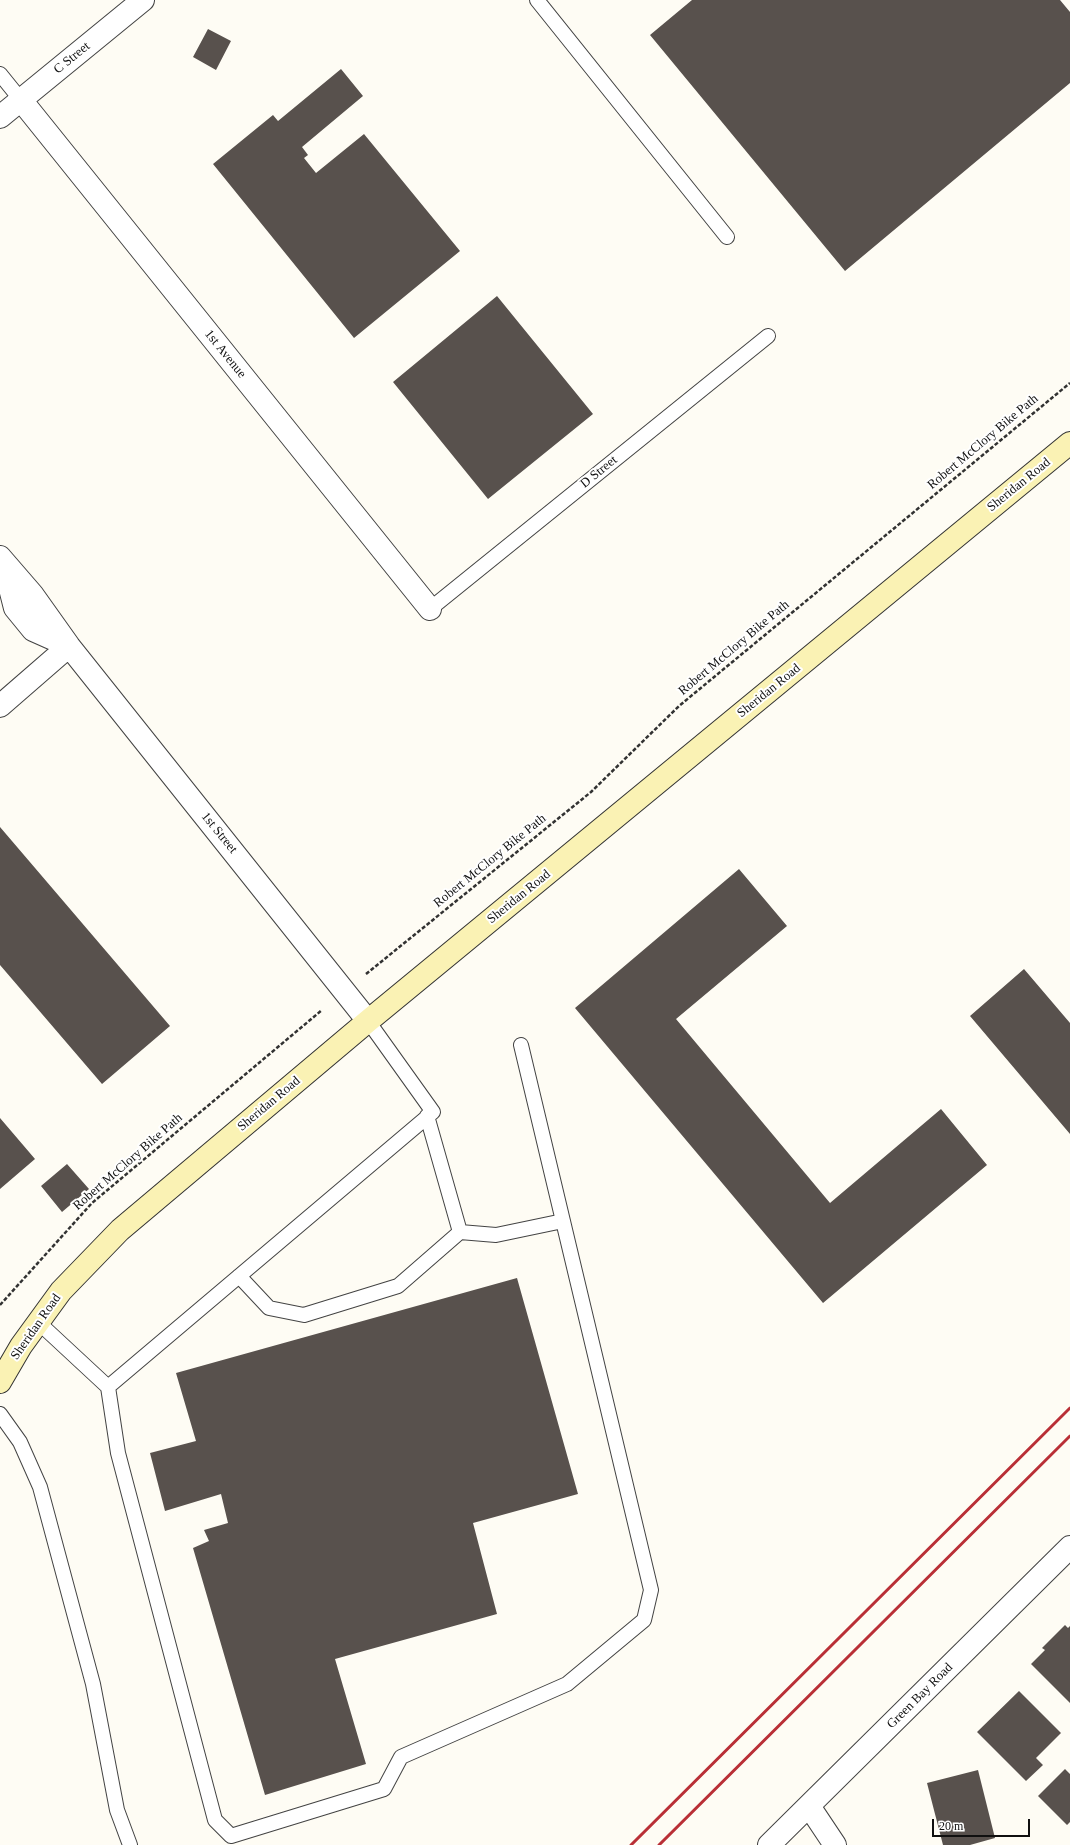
<!DOCTYPE html>
<style>
body{margin:0}
#map{position:relative;width:1070px;height:1845px;overflow:hidden;background:#fefcf4;font-family:Georgia,serif}
canvas{display:block}
.scale{position:absolute;left:932px;top:1819px;width:98px;height:18px;box-sizing:border-box;border:2px solid #101010;border-top:0;padding-left:5px;font-size:12px;line-height:14px;white-space:nowrap;color:#101010;-webkit-text-stroke:3px #fff;paint-order:stroke}
</style>
<div id="map">
<canvas width="1070" height="1845"></canvas>
<div class="scale">20 m</div>
</div>
<script>
const ctx = document.querySelector('canvas').getContext('2d');
ctx.lineJoin = 'round';
function fillPath(path, color) { ctx.fillStyle = color; ctx.fill(path, 'evenodd'); }
function strokePath(path, color, width, dash) { ctx.strokeStyle = color; ctx.lineWidth = width; ctx.lineCap = dash ? 'butt' : 'round'; ctx.setLineDash(dash || []); ctx.stroke(path); }
function label(font, color, halo, rows, align = 'center') {
  ctx.font = font + ' Georgia,serif'; ctx.lineWidth = 4; ctx.setLineDash([]); ctx.textBaseline = 'middle'; ctx.strokeStyle = halo; ctx.fillStyle = color; for (const [text, x, y, turn = 0] of rows) {
    ctx.save(); ctx.translate(x, y); ctx.rotate((+turn || 0) * Math.PI / 180); ctx.textAlign = isNaN(turn) ? turn : align; if (halo) ctx.strokeText(text, 0, 0); ctx.fillText(text, 0, 0); ctx.restore();
  }
}
const building = new Path2D(`
 M692,0H1060L1070,12V83L845,271L650,35Z
 M208,29L231,41L216,70L193,57Z
 M341,69L363,96L302,147L308,155L304,158L316,173L364,134L460,251L354,338L213,164L273,115L278,121Z
 M497,296L593,414L488,499L393,382Z
 M0,827L170,1026L102,1084L0,965Z
 M739,869L787,926L676,1019L830,1203L941,1109L987,1165L823,1303L575,1008Z
 M1024,969L1070,1023V1134L970,1016Z
 M0,1118L35,1159L0,1189Z
 M67,1164L89,1189L62,1212L41,1186Z
 M517,1278L578,1494L473,1523L497,1614L335,1659L366,1764L265,1795L193,1548L209,1541L204,1530L228,1523L221,1494L165,1511L150,1453L196,1441L176,1373Z
 M1065,1625L1068,1628L1070,1626V1703L1031,1664L1045,1650L1042,1648Z
 M1019,1691L1061,1733L1036,1758L1043,1765L1026,1781L977,1732Z
 M1065,1769L1070,1774V1822L1067,1825L1038,1796Z
 M978,1770L995,1838L970,1845H943L927,1783Z`);
const path = new Path2D(`
 M366,974L591,792L679,706L1070,383
 M0,1305L92,1203L322,1010`);
const service = new Path2D(`
 M537,0L727,237
 M0,74L21,100
 M430,609L768,336
 M460,1232L496,1235L563,1221
 M239,1276L269,1308L304,1315L398,1286L460,1232L427,1116
 M38,1322L108,1387L433,1112L368,1021
 M108,1387L118,1453L215,1820L231,1836L384,1789L401,1757L567,1684L644,1620L651,1590L521,1045
 M0,1414L20,1442L40,1487L93,1684L117,1810L130,1845`);
const minor = new Path2D(`
 M21,100L430,609
 M0,117L143,0
 M0,557L32,594L69,646L368,1021
 M4,565L15,608L33,630L69,646
 M0,706L69,646
 M809,1806L835,1845
 M769,1845L1070,1547`);
const secondary = new Path2D(`
 M0,1382L21,1346L61,1291L120,1230L368,1021L1070,443`);
const rail = new Path2D(`
 M631,1845L1070,1408
 M659,1845L1070,1436`);
const streetNames = [
 ["C Street",72,58,-39],
 ["1st Avenue",225,354,51],
 ["Robert McClory Bike Path",983,442,-40],
 ["D Street",599,472,-39],
 ["Sheridan Road",1019,485,-39],
 ["Robert McClory Bike Path",734,648,-40],
 ["Sheridan Road",769,691,-39],
 ["1st Street",219,833,51],
 ["Robert McClory Bike Path",490,861,-39],
 ["Sheridan Road",519,897,-39],
 ["Sheridan Road",269,1104,-40],
 ["Robert McClory Bike Path",128,1162,-41],
 ["Sheridan Road",36,1327,-55],
 ["Green Bay Road",920,1696,-45]
];
fillPath(building, '#58514d');
strokePath(service, '#434343', 16);
strokePath(minor, '#434343', 24);
strokePath(secondary, '#323232', 24);
strokePath(path, '#323232', 2.5, [4, 2]);
strokePath(service, '#fff', 14);
strokePath(minor, '#fff', 22);
strokePath(secondary, '#faf2b4', 22);
strokePath(rail, '#b92f36', 3);
label('13px', '#101010', '#fff', streetNames);
</script>
